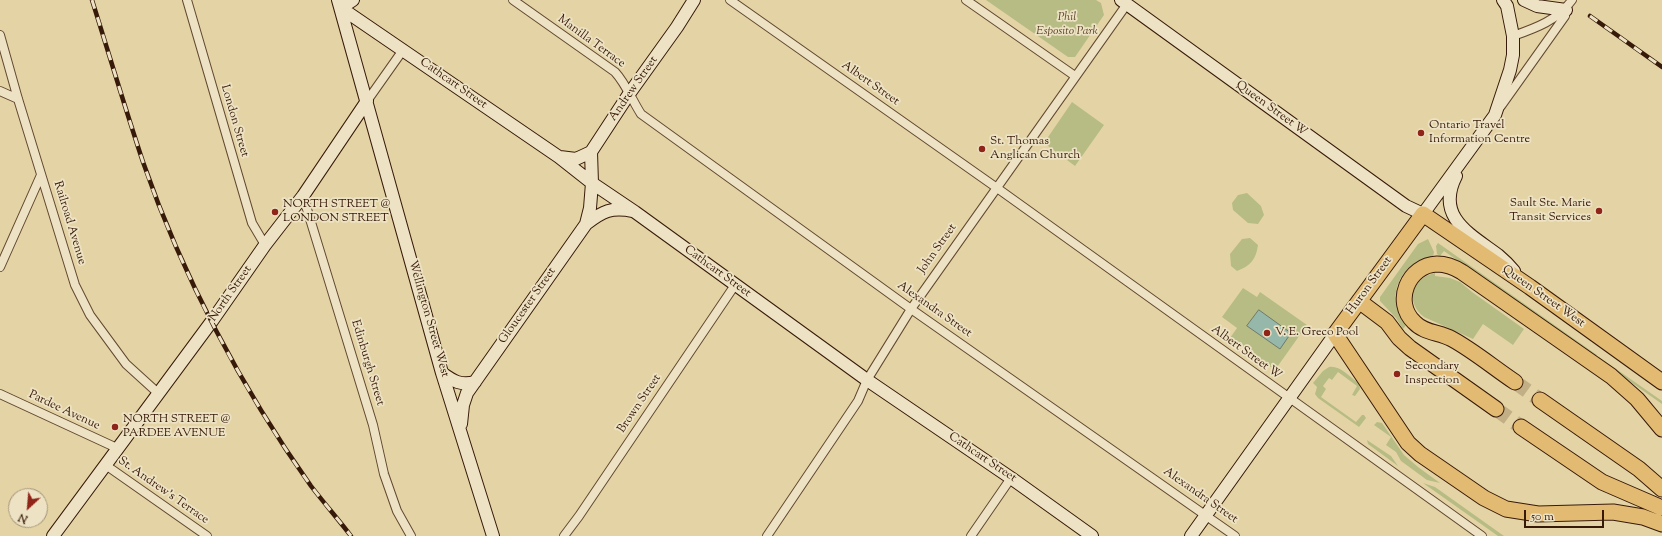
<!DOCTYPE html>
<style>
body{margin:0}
#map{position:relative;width:1662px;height:536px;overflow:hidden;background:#e4d4a5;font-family:"Sorts Mill Goudy",serif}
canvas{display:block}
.north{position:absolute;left:8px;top:488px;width:40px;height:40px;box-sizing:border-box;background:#ede3c4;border:1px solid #a5937a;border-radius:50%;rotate:206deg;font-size:11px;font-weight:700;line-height:16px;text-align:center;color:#381a0a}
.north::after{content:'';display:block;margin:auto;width:14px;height:18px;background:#8f2418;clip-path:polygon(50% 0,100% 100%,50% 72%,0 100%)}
.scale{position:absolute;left:1524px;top:510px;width:80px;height:18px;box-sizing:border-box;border:2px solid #381a0a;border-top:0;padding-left:5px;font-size:12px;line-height:14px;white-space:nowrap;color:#381a0a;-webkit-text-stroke:3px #ede3c4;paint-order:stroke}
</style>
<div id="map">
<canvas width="1662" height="536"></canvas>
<div class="north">N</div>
<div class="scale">50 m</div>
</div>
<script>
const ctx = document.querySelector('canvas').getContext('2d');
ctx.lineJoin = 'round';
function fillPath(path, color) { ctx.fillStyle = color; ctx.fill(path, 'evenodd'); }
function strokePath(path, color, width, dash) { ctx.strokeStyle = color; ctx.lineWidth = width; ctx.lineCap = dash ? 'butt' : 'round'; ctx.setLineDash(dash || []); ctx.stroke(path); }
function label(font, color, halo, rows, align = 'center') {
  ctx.font = font + ' "Sorts Mill Goudy",serif'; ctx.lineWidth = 3.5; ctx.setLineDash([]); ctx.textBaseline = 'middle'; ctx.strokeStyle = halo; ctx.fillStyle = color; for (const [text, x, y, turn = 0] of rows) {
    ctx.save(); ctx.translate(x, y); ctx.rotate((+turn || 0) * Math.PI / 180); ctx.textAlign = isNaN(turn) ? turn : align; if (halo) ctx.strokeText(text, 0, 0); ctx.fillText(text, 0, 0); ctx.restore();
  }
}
const green = new Path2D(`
 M986,0H1096L1101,3L1104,15L1075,57H1068Z
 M1072,102L1104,125L1075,166L1044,143Z
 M1247,193L1261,206L1264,215L1258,224L1248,223L1233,210L1232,203L1238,195Z
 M1250,238L1258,245C1256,260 1250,266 1237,271L1231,266L1230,254L1242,239Z
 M1428,239L1434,252L1433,257C1400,261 1383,299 1407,324L1403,329L1396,318L1380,301V297L1418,244Z
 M1438,243L1597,355L1595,357L1444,251L1440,256L1437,254L1436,246Z
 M1435,273V276L1450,278L1460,282L1472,292L1524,329L1513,345L1483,324L1473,339L1424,317C1405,302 1411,278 1435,273Z
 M1243,288L1257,297L1260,292L1307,325L1275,370L1230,338L1237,328L1222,317Z
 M1599,357L1662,401V404L1598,359Z
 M1329,367C1339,365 1349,376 1357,382L1359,384L1360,389L1355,396L1352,395L1357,386L1338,372L1332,380L1329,378L1323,386L1326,389L1321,397L1356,422L1362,415H1364L1366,418L1359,427L1318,398L1315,394L1317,387L1313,383L1323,371Z
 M1377,422L1382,423L1404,455L1418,467L1440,483L1427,480L1401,461L1396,452L1386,445L1391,437L1374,425Z
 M1367,440L1391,456L1398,466L1368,444Z
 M1423,483L1435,487L1504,536H1498Z`);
const water = new Path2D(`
 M1259,310L1291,333L1280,349L1247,326Z`);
const highwayTunnel = new Path2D(`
 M1515,382L1540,400
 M1496,409L1521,427`);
const street = new Path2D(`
 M187,0L252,223L265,245
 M513,0L615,72C626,84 632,100 641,114L911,309L1235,536
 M730,0L997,188L1482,536
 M966,0L1075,76
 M0,35L18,99L75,285L90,315L126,364L159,394
 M1513,36C1536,28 1558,20 1572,0
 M0,91L18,99
 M367,101L403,50
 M1501,106L1565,16L1566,10
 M303,196L373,425L384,474L397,511L411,536
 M0,267L41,175
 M0,394L119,449
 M107,466L207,536
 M564,536L579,516L735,285
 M767,536L858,401L867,380L911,309L1127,4
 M971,536L1011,478`);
const secondary = new Path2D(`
 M338,0L442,373L493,536
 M1121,0L1406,206L1423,214L1495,115L1510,70L1513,55V36L1507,6L1503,0
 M1524,0L1537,6L1566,10
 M341,8L559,157L592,183L635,212L867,380L1011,478L1092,536
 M341,8L353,0
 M560,157L576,159L591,152
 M1456,176C1435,217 1470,234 1498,255C1504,260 1509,265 1514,271
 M586,224C603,211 611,207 633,211
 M442,373C453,381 461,386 475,382
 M461,424L463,405L467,393L586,224L590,208L592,183L591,152L629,94L677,27L694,0
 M53,536L212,321L265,245L303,196L367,101
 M1191,536L1335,334`);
const highway = new Path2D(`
 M1359,301L1387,322L1399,338L1410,348L1496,409
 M1515,382C1494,368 1474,351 1452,339C1439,332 1424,333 1414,322C1393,302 1408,265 1437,264C1446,264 1454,267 1462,272L1611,376L1637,399L1662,429
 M1662,382L1530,287L1423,214L1335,334L1408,443L1420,454L1484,498L1506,509L1538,514L1613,512L1643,517L1662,524
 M1540,400L1639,469L1662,489
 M1521,427L1602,482L1662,508`);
const rail = new Path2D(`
 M92,0C109,54 125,108 143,162C182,275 242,389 311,486C324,503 338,519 351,536
 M1590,16L1662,67`);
const markers = [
 [1421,133,4,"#8f2418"],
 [982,149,4,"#8f2418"],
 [1599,211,4,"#8f2418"],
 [275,212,4,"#8f2418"],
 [1267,333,4,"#8f2418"],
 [1397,374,4,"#8f2418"],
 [115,427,4,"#8f2418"]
];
const parkNames = [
 ["Phil",1067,18],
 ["Esposito Park",1067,32]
];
const streetNames = [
 ["Manilla Terrace",591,42,36],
 ["Cathcart Street",453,84,35],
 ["Albert Street",870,84,35],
 ["Andrew Street",634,89,-55],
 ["Queen Street W",1271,109,36],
 ["London Street",234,121,74],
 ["Railroad Avenue",69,223,73],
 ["John Street",938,249,-55],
 ["Cathcart Street",717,272,36],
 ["Huron Street",1370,286,-54],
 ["North Street",231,294,-55],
 ["Queen Street West",1543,297,35],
 ["Gloucester Street",528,306,-55],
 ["Alexandra Street",934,310,35],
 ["Wellington Street West",428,319,74],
 ["Albert Street W",1246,353,36],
 ["Edinburgh Street",367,363,73],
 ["Brown Street",640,404,-56],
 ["Pardee Avenue",64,411,25],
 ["Cathcart Street",982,458,34],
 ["St. Andrew's Terrace",163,491,35],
 ["Alexandra Street",1200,496,35]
];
const poiNames = [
 ["Ontario Travel",1429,126],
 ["Information Centre",1429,140],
 ["St. Thomas",990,142],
 ["Anglican Church",990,156],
 ["Sault Ste. Marie",1591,204,"right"],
 ["Transit Services",1591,218,"right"],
 ["NORTH STREET @",283,205],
 ["LONDON STREET",283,219],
 ["V. E. Greco Pool",1275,333],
 ["Secondary",1405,367],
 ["Inspection",1405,381],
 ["NORTH STREET @",123,420],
 ["PARDEE AVENUE",123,434]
];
fillPath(green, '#b7bc84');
fillPath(water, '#95b8aa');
strokePath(water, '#70796a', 1);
strokePath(highwayTunnel, '#c2af86', 15, [15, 8]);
strokePath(street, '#634831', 10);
strokePath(secondary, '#381a0a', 14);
strokePath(highway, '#381a0a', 17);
strokePath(street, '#ede3c4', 8);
strokePath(secondary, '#ede3c4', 12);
strokePath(highway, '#e2ba72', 15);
strokePath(rail, '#381a0a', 4.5);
strokePath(rail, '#ede3c4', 3, [9]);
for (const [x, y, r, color] of markers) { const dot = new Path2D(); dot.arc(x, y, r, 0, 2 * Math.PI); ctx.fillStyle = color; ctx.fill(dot); strokePath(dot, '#ede3c4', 1.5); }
label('italic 12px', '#584228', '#ede3c4', parkNames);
label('12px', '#381a0a', '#ede3c4', streetNames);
label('12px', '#381a0a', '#ede3c4', poiNames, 'left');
</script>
